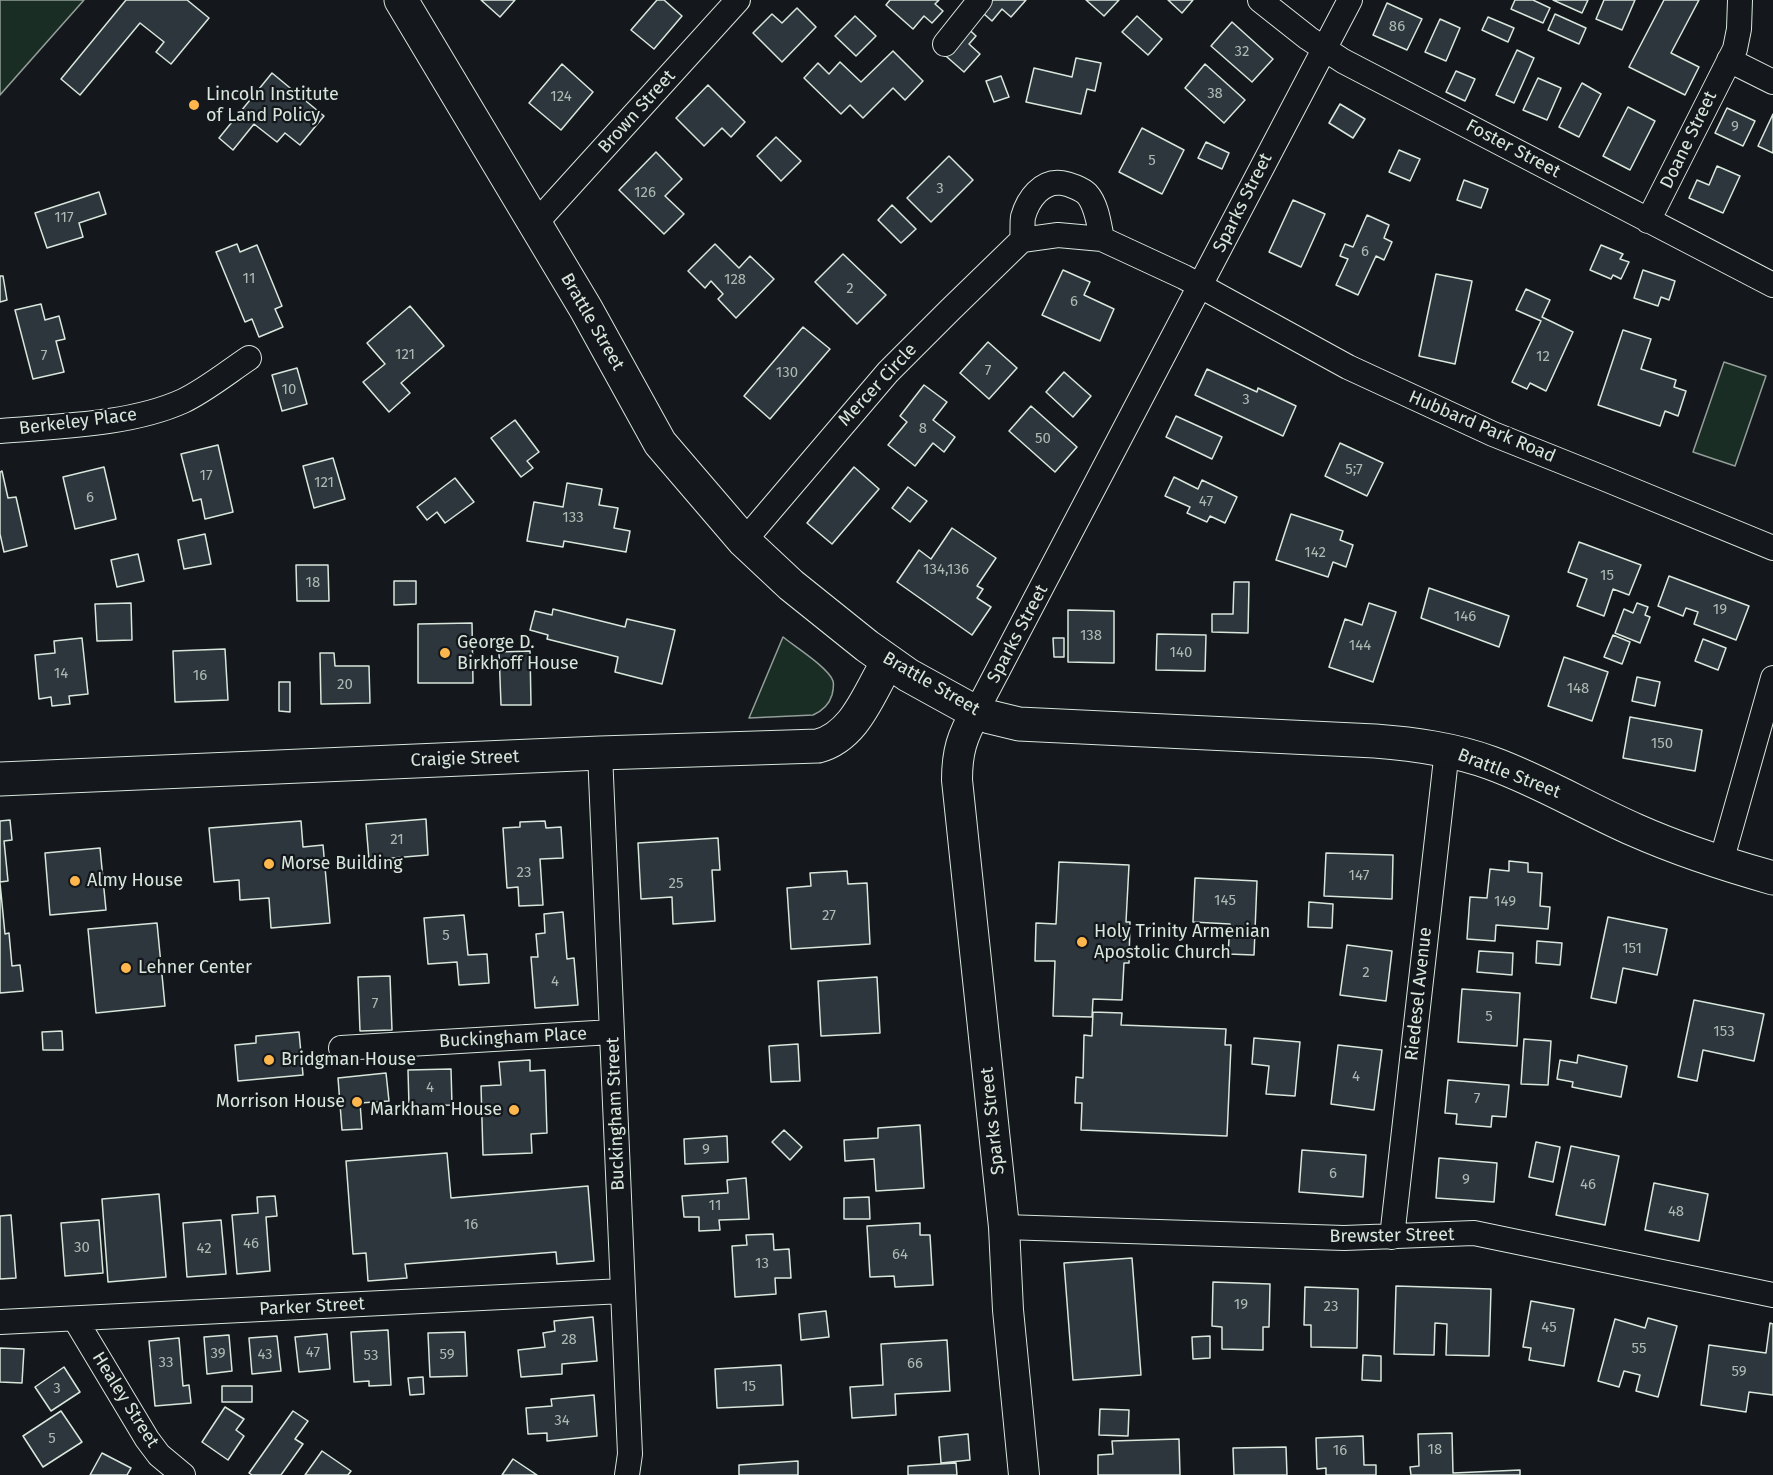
<!DOCTYPE html>
<style>
body{margin:0}
canvas{display:block;background:#14181c}
</style>
<canvas width="1773" height="1475"></canvas>
<script>
const ctx = document.querySelector('canvas').getContext('2d');
ctx.lineJoin = 'round';
function fillPath(path, color) { ctx.fillStyle = color; ctx.fill(path, 'evenodd'); }
function strokePath(path, color, width, dash) { ctx.strokeStyle = color; ctx.lineWidth = width; ctx.lineCap = dash ? 'butt' : 'round'; ctx.setLineDash(dash || []); ctx.stroke(path); }
function label(font, color, halo, rows, align = 'center') {
  ctx.font = font + ' "Fira Sans",sans-serif'; ctx.lineWidth = 4.5; ctx.setLineDash([]); ctx.textBaseline = 'middle'; ctx.strokeStyle = halo; ctx.fillStyle = color; for (const [text, x, y, turn = 0] of rows) {
    ctx.save(); ctx.translate(x, y); ctx.rotate((+turn || 0) * Math.PI / 180); ctx.textAlign = isNaN(turn) ? turn : align; if (halo) ctx.strokeText(text, 0, 0); ctx.fillText(text, 0, 0); ctx.restore();
  }
}
const green = new Path2D(`
 M0,0H84L0,95Z
 M1724,362L1766,376L1735,466L1693,452Z
 M783,637C794,646 829,668 833,681C834,685 833,691 832,695C829,705 822,711 813,715L749,718Z`);
const building = new Path2D(`
 M126,0H187L209,18L171,64L156,52L164,42L140,23L80,95L61,79Z
 M481,0H515L500,17Z
 M657,0H664L682,16L654,49L631,30Z
 M890,0H939L935,4L943,11L932,23L924,16L913,29L886,5Z
 M980,0H1026L1011,17L1002,9L992,21L975,6Z
 M1086,0H1119L1104,16Z
 M1168,0H1193L1182,13Z
 M1515,0H1533L1550,8L1543,23L1511,9Z
 M1553,0H1588L1582,13Z
 M1604,0H1635L1622,30L1596,19Z
 M1664,0H1699L1671,53L1699,67L1685,95L1629,67Z
 M1387,3L1422,19L1407,50L1373,35Z
 M797,8L816,27L782,62L753,33L772,14L782,23Z
 M1555,14L1586,28L1579,44L1548,30Z
 M855,16L876,36L856,56L835,36Z
 M1137,16L1162,39L1148,55L1122,32Z
 M1488,17L1514,28L1508,42L1482,30Z
 M1440,19L1460,28L1446,61L1425,52Z
 M1232,22L1273,59L1252,82L1211,46Z
 M963,24L976,36L969,44L980,54L964,72L939,50Z
 M1517,50L1534,58L1514,103L1496,95Z
 M893,51L923,81L905,100L893,88L863,118L850,105L841,114L804,78L818,63L829,74L840,62L861,82Z
 M1076,58L1101,63L1095,91L1087,89L1081,114L1026,102L1034,68L1072,77Z
 M562,64L593,92L561,130L529,103Z
 M1205,64L1245,100L1224,123L1185,88Z
 M1456,71L1475,79L1465,101L1446,92Z
 M272,73L324,116L300,145L285,133L277,142L254,124L233,150L219,138Z
 M1001,76L1009,97L994,102L986,81Z
 M1538,78L1561,88L1547,120L1523,110Z
 M1582,83L1601,94L1579,137L1559,127Z
 M708,85L745,122L731,137L722,128L704,146L676,118Z
 M1340,104L1365,119L1353,138L1329,123Z
 M1628,107L1655,121L1630,170L1603,156Z
 M1727,108L1755,121L1743,146L1715,133Z
 M1773,114V153L1758,146Z
 M1142,128L1184,150L1162,194L1119,172Z
 M776,137L801,161L781,181L757,156Z
 M1206,142L1229,153L1222,169L1198,158Z
 M1399,150L1420,159L1410,181L1389,172Z
 M656,152L682,179L665,196L684,214L664,234L619,190Z
 M949,156L973,180L931,222L907,198Z
 M1717,166L1740,176L1723,213L1689,198L1697,180L1709,185Z
 M1464,180L1488,189L1481,208L1457,200Z
 M99,192L106,214L79,223L83,237L47,248L35,213Z
 M1293,200L1325,214L1301,267L1269,252Z
 M892,205L916,229L901,243L878,220Z
 M1367,215L1389,225L1384,238L1392,242L1384,260L1376,256L1358,295L1336,285L1348,259L1340,256L1345,244L1353,247Z
 M237,244L240,252L257,245L282,306L275,309L283,327L259,337L252,319L245,322L216,252Z
 M715,244L739,268L750,256L774,279L736,318L718,299L723,294L711,281L705,288L688,271Z
 M1601,245L1623,254L1620,259L1629,262L1621,279L1613,275L1611,279L1590,270Z
 M843,254L886,295L857,324L815,282Z
 M1063,270L1090,282L1084,295L1114,309L1100,341L1042,315Z
 M1643,270L1675,281L1669,300L1661,297L1658,306L1634,298Z
 M1436,274L1472,281L1455,364L1419,356Z
 M0,276H3L7,300L0,302Z
 M1526,289L1550,300L1542,317L1573,332L1546,391L1530,383L1527,389L1512,382L1541,321L1516,310Z
 M41,304L45,320L59,316L65,339L56,341L64,372L33,379L15,310Z
 M410,306L444,346L401,383L410,393L389,412L363,382L385,364L367,343Z
 M803,327L830,349L770,419L744,396Z
 M1623,330L1651,339L1641,369L1676,380L1674,387L1686,391L1678,416L1665,411L1660,426L1598,405Z
 M988,342L1017,368L989,399L960,373Z
 M297,368L307,404L282,411L272,375Z
 M1207,369L1257,392L1258,388L1296,406L1283,436L1195,395Z
 M1064,372L1091,396L1073,417L1046,392Z
 M924,385L947,402L933,420L955,437L944,452L933,443L915,466L888,445L907,422L900,416Z
 M1031,406L1077,447L1055,472L1009,431Z
 M1176,416L1222,437L1212,459L1166,437Z
 M515,420L539,452L527,461L533,468L521,477L491,438Z
 M1340,443L1383,463L1367,496L1325,476Z
 M218,445L233,512L205,519L201,499L193,501L181,454Z
 M333,458L345,499L314,508L303,466Z
 M104,467L116,519L75,529L63,477Z
 M854,467L879,489L832,544L807,523Z
 M2,471L8,498L16,497L27,546L4,552L0,534V472Z
 M1174,477L1198,489L1202,480L1237,497L1225,523L1210,516L1207,522L1187,513L1190,507L1165,496Z
 M455,478L474,502L445,523L437,512L427,520L417,507Z
 M567,483L602,489L599,505L618,508L614,528L630,531L626,552L564,541L563,547L527,541L534,502L563,507Z
 M908,487L927,501L910,522L892,508Z
 M1291,514L1343,531L1340,540L1353,545L1346,567L1333,562L1328,577L1276,560Z
 M952,528L996,558L977,586L983,589L977,598L991,607L972,635L897,582L919,550L931,559Z
 M205,534L211,564L184,569L178,540Z
 M1579,542L1641,565L1629,595L1613,589L1604,616L1577,606L1587,579L1568,572Z
 M138,554L144,581L117,587L111,560Z
 M296,565H328L329,601H297Z
 M1669,576L1749,606L1736,640L1694,624L1698,612L1686,608L1683,616L1658,606Z
 M394,581H416V604L394,605Z
 M1234,582H1249L1248,633L1212,632V614H1233Z
 M1429,588L1509,616L1499,647L1421,618Z
 M131,603L132,640L97,641L95,604Z
 M1369,603L1396,612L1373,682L1329,667L1345,619L1362,625Z
 M1637,603L1648,607L1645,615L1650,617L1640,643L1615,633L1624,609L1633,613Z
 M553,609L625,627L627,619L675,630L662,684L615,672L618,657L547,639L548,635L530,630L535,611L552,615Z
 M1068,610L1114,611V663L1068,662Z
 M472,623L473,683H418V624Z
 M1157,634L1206,635L1205,671L1156,670Z
 M1613,635L1630,642L1622,664L1604,657Z
 M82,638L88,694L69,696L70,704L52,706L51,697L39,699L35,655L55,653L54,641Z
 M1053,638H1064V657H1054Z
 M1703,639L1726,648L1718,670L1695,661Z
 M225,649L228,700L175,702L173,651Z
 M530,651L531,705H501L499,652Z
 M320,653H334L335,666H369L370,703L321,704Z
 M1564,657L1608,672L1592,721L1548,706Z
 M1637,677L1660,682L1655,706L1632,701Z
 M279,682H290V712L279,711Z
 M1630,717L1702,730L1695,771L1623,758Z
 M426,819L428,855L369,860L366,824Z
 M10,820L12,840L4,841L8,881L0,882V821Z
 M301,821L303,847L323,845L330,923L271,928L269,898L240,900L239,880L214,882L209,828Z
 M545,821L546,828L561,827L563,858L540,859L543,905L519,906L518,887L507,888L503,828L520,827V822Z
 M718,838L720,870H712L715,921L673,924L672,897L641,899L638,843Z
 M100,848L106,910L50,915L45,853Z
 M1326,853L1393,855L1392,899L1324,896Z
 M1509,861L1528,863V872L1542,873L1540,906L1550,907L1548,929L1496,925L1495,941L1467,939L1470,897L1487,898L1490,869L1509,871Z
 M1059,862L1129,865L1126,922H1130L1129,963H1124L1122,1000L1093,999L1092,1017L1053,1016L1055,961H1035L1036,923L1056,924Z
 M847,871L848,884L867,883L870,944L791,949L787,888L811,886L810,873Z
 M1195,878L1257,881L1254,955L1228,954L1230,924L1193,922Z
 M0,883L5,934L9,933L12,966L20,965L23,991L0,993Z
 M1309,902L1333,904L1332,928L1308,927Z
 M563,912L567,959L574,958L578,1005L535,1008L531,957H538L536,934L545,933L544,914Z
 M464,915L468,955L487,954L489,983L459,985L457,962L428,964L424,918Z
 M1608,917L1667,929L1657,975L1623,968L1616,1003L1591,998Z
 M157,923L165,1006L96,1013L88,929Z
 M1537,941L1562,943L1560,965L1536,963Z
 M1347,945L1392,951L1386,1001L1340,995Z
 M1479,951L1513,953L1512,975L1477,972Z
 M390,976L392,1030L360,1031L358,977Z
 M877,977L880,1033L821,1036L818,981Z
 M1462,989L1520,993L1517,1046L1458,1042Z
 M1694,1000L1764,1014L1754,1061L1703,1050L1697,1081L1678,1077Z
 M1093,1012L1122,1013L1121,1025L1226,1029L1225,1045H1231L1227,1136L1081,1130L1082,1103H1075L1076,1077L1083,1078L1084,1035L1092,1036Z
 M62,1031L63,1050H43L42,1032Z
 M299,1032L303,1075L238,1081L235,1045L256,1043V1036Z
 M1254,1038L1300,1042L1295,1096L1266,1094L1269,1066L1252,1064Z
 M1524,1039L1551,1041L1548,1085L1521,1084Z
 M798,1044L800,1081L771,1082L769,1046Z
 M1338,1045L1382,1050L1374,1110L1331,1104Z
 M1578,1055L1627,1066L1621,1097L1572,1087L1573,1082L1557,1079L1560,1060L1577,1063Z
 M530,1060V1071L545,1070L547,1133L531,1134L532,1153L483,1155L481,1086L501,1085L499,1062Z
 M451,1069L452,1105L409,1106L408,1070Z
 M386,1073L389,1101L360,1103L362,1129L342,1130L338,1078Z
 M1448,1080L1509,1085L1506,1117L1492,1116L1491,1127L1456,1124L1457,1114L1445,1113Z
 M920,1125L924,1188L876,1191L874,1159L845,1161L844,1140L878,1138V1128Z
 M784,1130L802,1147L790,1160L772,1142Z
 M727,1136L728,1162L685,1164L684,1139Z
 M1536,1142L1560,1147L1553,1182L1529,1177Z
 M1571,1146L1619,1156L1605,1225L1556,1215Z
 M1302,1150L1366,1155L1363,1197L1299,1192Z
 M447,1153L451,1198L588,1186L594,1261L557,1264L556,1252L405,1264L407,1278L368,1281L366,1253L353,1254L346,1161Z
 M1439,1158L1497,1163L1494,1202L1436,1198Z
 M746,1178L749,1219L719,1220L720,1230L699,1231V1217H684L682,1196L728,1193L727,1180Z
 M1654,1183L1708,1194L1699,1241L1645,1230Z
 M159,1194L166,1277L108,1282L102,1199Z
 M275,1196L277,1216L266,1217L270,1271L237,1274L232,1215L258,1213L257,1197Z
 M869,1197L870,1219H844V1198Z
 M11,1215L16,1278L0,1279V1216Z
 M99,1220L103,1273L65,1276L61,1223Z
 M221,1220L226,1274L187,1277L183,1223Z
 M920,1223V1235H930L933,1285L895,1287L894,1276L870,1277L867,1226Z
 M773,1234L774,1250L789,1249L791,1278H775L776,1294L735,1297L732,1246L747,1245L746,1235Z
 M1132,1258L1141,1375L1073,1380L1064,1263Z
 M1213,1282L1270,1284L1269,1327H1263V1350L1222,1349V1327L1212,1326Z
 M1396,1286L1491,1289L1489,1356L1446,1355L1447,1324L1435,1323L1434,1355L1394,1354Z
 M1305,1287L1358,1289L1357,1348L1311,1347V1325H1304Z
 M1531,1301L1574,1309L1564,1366L1529,1360L1531,1348L1523,1347Z
 M826,1311L829,1337L801,1340L799,1314Z
 M593,1317L597,1361L562,1364V1374L521,1377L518,1350L545,1347L543,1333L555,1331L554,1321Z
 M1648,1318L1677,1326L1658,1397L1636,1391L1640,1375L1624,1371L1619,1387L1598,1381L1615,1319L1645,1328Z
 M1770,1323L1773,1324V1395L1749,1392L1746,1412L1701,1405L1709,1345L1766,1353Z
 M388,1330L391,1385L369,1386V1381L354,1382L351,1332Z
 M465,1332L467,1376L430,1377L428,1333Z
 M327,1334L330,1369L299,1372L295,1337Z
 M229,1335L232,1371L207,1374L204,1337Z
 M277,1336L281,1371L252,1374L249,1338Z
 M1210,1336V1358L1193,1359L1192,1337Z
 M179,1338L183,1386L189,1385L191,1403L155,1406L149,1341Z
 M947,1340L950,1391L895,1394L896,1415L852,1418L850,1387L883,1385L881,1344Z
 M0,1348L24,1349L22,1383L0,1382Z
 M1363,1355L1381,1356V1381L1362,1380Z
 M781,1365L783,1405L717,1408L715,1369Z
 M64,1367L80,1392L51,1411L35,1387Z
 M423,1377L424,1394L410,1395L408,1378Z
 M222,1386H252V1402H222Z
 M594,1395L597,1436L547,1441V1433L528,1434L526,1408L552,1406L551,1399Z
 M225,1407L244,1419L236,1430L244,1436L228,1460L202,1442Z
 M1100,1409L1129,1410L1128,1436L1099,1435Z
 M61,1411L82,1442L43,1467L23,1436Z
 M293,1411L308,1421L295,1439L303,1444L281,1475H252L249,1473Z
 M1452,1433L1453,1473L1520,1470V1475H1411L1410,1467L1419,1466L1418,1434Z
 M968,1434L970,1460L941,1463L939,1437Z
 M1363,1436L1364,1465H1376V1475H1326V1468L1317,1469L1316,1438Z
 M1179,1439L1180,1475H1098V1455L1113,1454L1112,1441Z
 M1286,1447L1287,1475H1234L1233,1448Z
 M322,1451L351,1471L348,1475H305Z
 M102,1453L131,1468L127,1475H90Z
 M513,1459L537,1475H502Z
 M798,1461V1475H739V1465Z
 M956,1463L957,1475H908V1466Z`);
const minor = new Path2D(`
 M1260,0L1308,38L1343,61L1773,285
 M945,44L980,0
 M1729,60L1773,82
 M1648,221L1735,49L1739,29L1740,0
 M535,224L738,0
 M1022,240C1023,233 1022,224 1023,217C1028,199 1042,180 1062,183C1069,184 1082,189 1087,194C1097,205 1099,225 1102,239
 M0,431C58,426 130,425 183,401C206,390 228,372 249,358
 M744,541L888,372L950,310L1022,240L1058,235L1102,239L1184,277L1348,367L1493,434L1603,478L1773,548
 M976,712L1350,0
 M600,753L630,1454L627,1475
 M1721,862L1773,678
 M341,1048L612,1032
 M1004,1227L1344,1238L1474,1233L1773,1295
 M1392,1237L1447,750
 M75,1319L147,1439L159,1455L183,1475
 M0,1322L623,1291`);
const tertiary = new Path2D(`
 M976,712C962,736 957,752 957,780L1004,1227L1008,1310L1024,1475`);
const secondary = new Path2D(`
 M401,0L586,309L660,443L744,541L791,585L867,646L908,675L966,707L990,717L1019,724L1375,741C1414,744 1453,749 1491,763C1541,781 1587,809 1635,830C1680,850 1727,865 1773,878
 M0,779L600,753L818,746C856,736 869,692 888,662`);
const markers = [
 [194,105,6,"#ffb74d"],
 [445,653,6,"#ffb74d"],
 [269,864,6,"#ffb74d"],
 [75,881,6,"#ffb74d"],
 [1082,942,6,"#ffb74d"],
 [126,968,6,"#ffb74d"],
 [269,1060,6,"#ffb74d"],
 [357,1102,6,"#ffb74d"],
 [514,1110,6,"#ffb74d"]
];
const numberNames = [
 ["86",1397,27],
 ["32",1242,52],
 ["38",1215,94],
 ["124",561,97],
 ["9",1735,127],
 ["5",1152,161],
 ["3",940,189],
 ["126",645,193],
 ["117",64,218],
 ["6",1365,252],
 ["11",249,279],
 ["128",735,280],
 ["2",850,289],
 ["6",1074,302],
 ["121",405,355],
 ["7",44,356],
 ["12",1543,357],
 ["7",988,371],
 ["130",787,373],
 ["10",289,390],
 ["3",1246,400],
 ["8",923,429],
 ["50",1043,439],
 ["5;7",1354,470],
 ["17",206,476],
 ["121",324,483],
 ["6",90,498],
 ["47",1206,502],
 ["133",573,518],
 ["142",1315,553],
 ["134,136",946,570],
 ["15",1607,576],
 ["18",313,583],
 ["19",1720,610],
 ["146",1465,617],
 ["138",1091,636],
 ["144",1360,646],
 ["140",1181,653],
 ["14",61,674],
 ["16",200,676],
 ["20",345,685],
 ["148",1578,689],
 ["150",1662,744],
 ["21",397,840],
 ["23",524,873],
 ["147",1359,876],
 ["25",676,884],
 ["145",1225,901],
 ["149",1505,902],
 ["27",829,916],
 ["5",446,936],
 ["151",1632,949],
 ["2",1366,973],
 ["4",555,982],
 ["7",375,1004],
 ["5",1489,1017],
 ["153",1724,1032],
 ["4",1356,1077],
 ["4",430,1088],
 ["7",1477,1099],
 ["9",706,1150],
 ["6",1333,1174],
 ["9",1466,1180],
 ["46",1588,1185],
 ["11",715,1206],
 ["48",1676,1212],
 ["16",471,1225],
 ["46",251,1244],
 ["30",82,1248],
 ["42",204,1249],
 ["64",900,1255],
 ["13",762,1264],
 ["19",1241,1305],
 ["23",1331,1307],
 ["45",1549,1328],
 ["28",569,1340],
 ["55",1639,1349],
 ["47",313,1353],
 ["39",218,1354],
 ["43",265,1355],
 ["59",447,1355],
 ["53",371,1356],
 ["33",166,1363],
 ["66",915,1364],
 ["59",1739,1372],
 ["15",749,1387],
 ["3",57,1389],
 ["34",562,1421],
 ["5",52,1439],
 ["18",1435,1450],
 ["16",1340,1451]
];
const poiNames = [
 ["Lincoln Institute",206,95],
 ["of Land Policy",206,116],
 ["George D.",457,643],
 ["Birkhoff House",457,664],
 ["Morse Building",281,864],
 ["Almy House",87,881],
 ["Holy Trinity Armenian",1094,932],
 ["Apostolic Church",1094,953],
 ["Lehner Center",138,968],
 ["Bridgman House",281,1060],
 ["Morrison House",345,1102,"right"],
 ["Markham House",502,1110,"right"]
];
const streetNames = [
 ["Brown Street",637,112,-48],
 ["Doane Street",1689,140,-64],
 ["Foster Street",1513,149,28],
 ["Sparks Street",1243,203,-63],
 ["Brattle Street",592,322,60],
 ["Mercer Circle",878,385,-47],
 ["Berkeley Place",78,422,-7],
 ["Hubbard Park Road",1482,427,23],
 ["Sparks Street",1018,634,-62],
 ["Brattle Street",931,684,30],
 ["Craigie Street",465,759,-2],
 ["Brattle Street",1509,774,21],
 ["Riedesel Avenue",1419,994,-84],
 ["Buckingham Place",513,1038,-3],
 ["Buckingham Street",616,1114,-92],
 ["Sparks Street",993,1121,-96],
 ["Brewster Street",1392,1236,-1],
 ["Parker Street",312,1307,-3],
 ["Healey Street",125,1400,58]
];
fillPath(green, '#1a2d24');
strokePath(green, '#939e99', 1.5);
fillPath(building, '#2c363c');
strokePath(building, '#d8e6dc', 1.5);
strokePath(minor, '#d8e6dc', 26);
strokePath(tertiary, '#d8e6dc', 32);
strokePath(secondary, '#d8e6dc', 35);
strokePath(minor, '#14181c', 24);
strokePath(tertiary, '#14181c', 30);
strokePath(secondary, '#14181c', 33);
for (const [x, y, r, color] of markers) { const dot = new Path2D(); dot.arc(x, y, r, 0, 2 * Math.PI); ctx.fillStyle = color; ctx.fill(dot); strokePath(dot, '#14181c', 2); }
label('15px', '#adbab4', null, numberNames);
label('18px', '#d8e6dc', '#14181c', poiNames, 'left');
label('18px', '#d8e6dc', '#14181c', streetNames);
</script>
